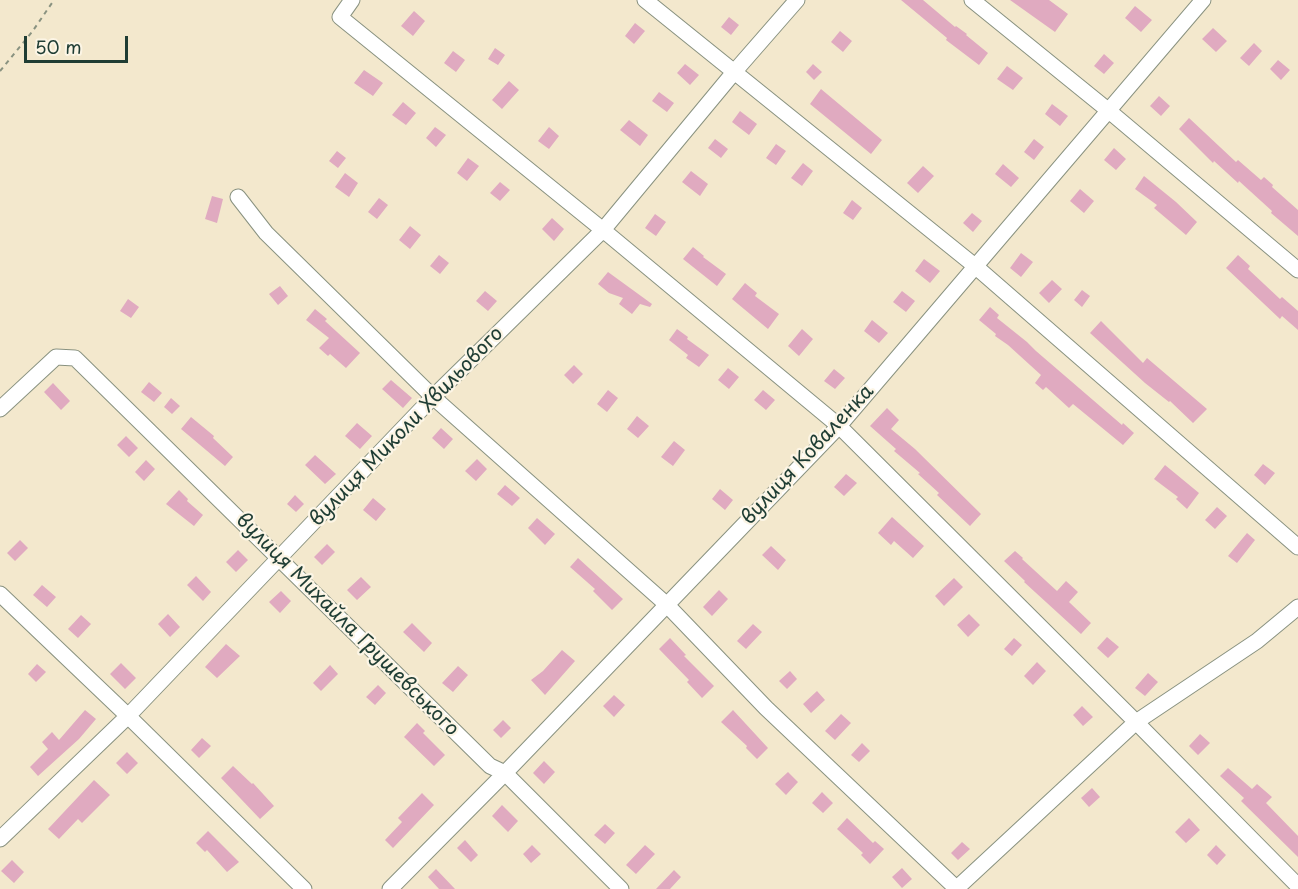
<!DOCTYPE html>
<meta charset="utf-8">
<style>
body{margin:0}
#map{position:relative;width:1298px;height:889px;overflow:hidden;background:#f3e8cd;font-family:"Playpen Sans",sans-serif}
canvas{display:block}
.scale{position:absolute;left:24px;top:36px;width:104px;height:27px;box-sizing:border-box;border:3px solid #1f3d34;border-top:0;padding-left:8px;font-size:18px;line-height:21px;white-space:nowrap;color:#1f3d34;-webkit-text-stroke:4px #fcf5e5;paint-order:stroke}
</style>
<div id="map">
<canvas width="1298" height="889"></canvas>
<div class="scale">50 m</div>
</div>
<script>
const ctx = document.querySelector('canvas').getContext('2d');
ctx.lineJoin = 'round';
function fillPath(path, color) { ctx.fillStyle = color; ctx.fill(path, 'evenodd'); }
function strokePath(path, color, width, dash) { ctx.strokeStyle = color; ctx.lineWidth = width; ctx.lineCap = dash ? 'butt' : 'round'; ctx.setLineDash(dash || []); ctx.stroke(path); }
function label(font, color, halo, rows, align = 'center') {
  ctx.font = font + ' "Playpen Sans",sans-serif'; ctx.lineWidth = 4.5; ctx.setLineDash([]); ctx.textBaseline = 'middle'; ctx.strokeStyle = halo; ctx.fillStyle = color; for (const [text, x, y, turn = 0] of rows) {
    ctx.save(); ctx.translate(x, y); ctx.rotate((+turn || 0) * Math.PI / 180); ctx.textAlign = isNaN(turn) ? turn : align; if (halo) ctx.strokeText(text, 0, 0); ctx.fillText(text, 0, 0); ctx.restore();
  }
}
const building = new Path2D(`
 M901,0H923L955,27L956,26L967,34L966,35L988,53L979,65L946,40L947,38Z
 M1010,0H1049L1068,14L1055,32Z
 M1135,6L1152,20L1141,32L1125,18Z
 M414,11L425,21L413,36L401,26Z
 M729,17L739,25L731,35L721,27Z
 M635,23L645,31L634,44L625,36Z
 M1213,28L1227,41L1216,52L1202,39Z
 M840,31L852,41L843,52L831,42Z
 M1254,43L1262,51L1249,66L1240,58Z
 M495,48L505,55L498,65L488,59Z
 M453,51L465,60L456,72L444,63Z
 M1104,54L1114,63L1104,74L1094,66Z
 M1278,60L1290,70L1281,80L1270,69Z
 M685,64L699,75L690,85L677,73Z
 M813,64L822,72L814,80L806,72Z
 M1007,66L1023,78L1013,90L997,79Z
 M364,70L383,83L373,96L354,83Z
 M509,81L519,90L502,109L492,100Z
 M821,89L882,140L871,154L810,104Z
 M659,92L674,103L667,112L652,101Z
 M1159,96L1170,106L1161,116L1150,106Z
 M403,102L416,113L406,125L392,115Z
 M1052,104L1068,116L1060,126L1045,114Z
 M740,111L757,124L749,135L732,122Z
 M1189,118L1236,162L1238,160L1261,180L1264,177L1273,185L1272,187L1298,210V236L1271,213L1272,211L1239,181L1238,183L1214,161L1213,163L1179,129Z
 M629,120L648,135L640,146L620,130Z
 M435,127L446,135L436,147L426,138Z
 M549,127L559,136L549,149L538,141Z
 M715,139L728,149L721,158L708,148Z
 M1034,139L1044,147L1034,160L1024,152Z
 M776,144L786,151L776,165L766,158Z
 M1114,148L1126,159L1116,170L1104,160Z
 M337,151L346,158L338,168L329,161Z
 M468,158L479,166L467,181L457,173Z
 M803,163L813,171L802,186L791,178Z
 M1003,164L1019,178L1011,187L995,174Z
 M923,166L934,176L918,193L907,183Z
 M691,171L708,184L700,196L682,182Z
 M345,173L358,183L349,197L335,187Z
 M1144,176L1176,202L1197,222L1186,235L1154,208L1157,205L1135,189Z
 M500,182L510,190L500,201L490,193Z
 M1080,189L1094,201L1084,213L1070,201Z
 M212,196L223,199L217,223L205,219Z
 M379,198L388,205L377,219L368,212Z
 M852,200L862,208L853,220L843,213Z
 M972,213L982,221L973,232L963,223Z
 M655,214L666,222L656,236L645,228Z
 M552,218L564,229L554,241L542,229Z
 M410,226L421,235L410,249L399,240Z
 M693,247L704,256L703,257L726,274L717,286L683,259Z
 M1021,253L1033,262L1021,277L1010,268Z
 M439,255L449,263L440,274L430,266Z
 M1238,255L1250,266L1248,269L1280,299L1282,297L1298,311V330L1282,316L1280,319L1226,268Z
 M924,259L940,271L930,283L915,271Z
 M608,272L652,304L650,307L640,304L632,314L619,304L623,298L609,293L598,284Z
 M1052,280L1062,289L1049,303L1039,293Z
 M745,283L757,293L755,296L779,314L768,329L732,299Z
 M280,286L288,296L278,305L269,294Z
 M1082,290L1090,296L1082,307L1074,300Z
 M485,291L497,301L488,311L476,301Z
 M902,291L915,301L906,312L893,302Z
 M128,299L139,307L131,318L120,311Z
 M990,307L999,315L997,318L1027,342L1036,351L1122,425L1123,423L1134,433L1123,445L1073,404L1069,408L1046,387L1043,390L1035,383L1041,375L1008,345L995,336L996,334L979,320Z
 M315,309L327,319L325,321L360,353L346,368L330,354L328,356L319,348L329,338L306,320Z
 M872,320L888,333L879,343L864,331Z
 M1101,321L1143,363L1147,358L1207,409L1193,423L1170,401L1169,402L1145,383L1090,333Z
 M677,329L688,337L687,339L709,355L699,367L686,358L688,355L669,340Z
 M802,329L813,339L799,356L788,346Z
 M574,365L583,374L573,384L564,375Z
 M728,368L739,377L729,389L718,380Z
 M834,369L845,378L835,389L824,381Z
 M391,380L412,398L403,408L382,389Z
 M149,382L162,393L154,402L141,392Z
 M53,383L70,401L61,410L44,392Z
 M608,390L618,398L607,412L597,404Z
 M763,390L775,400L766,410L754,400Z
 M171,398L180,406L172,414L164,407Z
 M887,408L899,420L891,429L915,449L981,514L970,526L937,495L939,493L918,474L920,473L894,451L896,449L870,426Z
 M637,416L649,426L638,438L627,429Z
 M191,417L214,436L213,438L233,457L225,466L181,429Z
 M357,423L372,436L360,449L345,436Z
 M441,428L453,439L444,449L432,438Z
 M126,436L138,448L129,457L117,445Z
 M674,441L685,450L673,466L661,457Z
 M315,455L336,474L325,484L305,465Z
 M477,459L487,469L476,481L465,471Z
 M146,460L155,469L144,481L135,472Z
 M1263,464L1275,473L1265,485L1254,475Z
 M1165,465L1199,493L1187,509L1176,499L1178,497L1154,479Z
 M846,474L857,483L844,496L834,487Z
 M505,485L520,498L512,506L497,494Z
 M720,489L733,500L725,510L712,499Z
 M179,490L188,499L187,501L203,515L194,526L166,504Z
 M295,495L304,504L296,512L287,504Z
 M373,498L386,509L376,521L363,510Z
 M1217,507L1227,516L1215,529L1205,520Z
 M892,517L924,546L913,558L894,541L891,545L878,533Z
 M537,518L555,534L545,545L528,528Z
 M1247,533L1255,540L1237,563L1228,556Z
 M20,540L28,548L15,561L7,553Z
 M327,544L335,552L322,565L314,557Z
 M771,546L786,560L778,570L762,555Z
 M238,550L248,560L236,572L226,562Z
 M1015,551L1023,558L1022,559L1057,591L1066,581L1078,592L1069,602L1091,623L1081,634L1024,582L1025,581L1004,561Z
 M578,558L623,599L612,610L593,591L595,589L570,567Z
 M196,576L211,592L203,601L187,585Z
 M361,577L371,587L357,600L347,590Z
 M954,578L963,587L944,606L935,596Z
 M42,585L56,597L47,607L33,595Z
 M719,590L728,599L712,616L703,607Z
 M281,591L291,601L280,613L269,602Z
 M168,614L180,627L170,637L158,624Z
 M969,614L980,625L968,637L957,625Z
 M81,615L91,624L78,638L68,629Z
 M412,623L432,643L424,652L403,632Z
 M753,624L762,632L746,649L737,641Z
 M1107,637L1119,647L1108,658L1097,648Z
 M670,638L686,655L684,656L714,686L702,698L687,682L689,680L659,649Z
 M1014,638L1022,645L1012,656L1004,649Z
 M226,644L240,656L217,678L205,667Z
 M562,650L575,661L545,695L531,680L543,671Z
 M1037,662L1046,671L1033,685L1024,676Z
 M121,663L136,678L125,689L110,674Z
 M37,664L46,672L36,682L28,674Z
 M330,665L338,674L321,691L313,683Z
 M458,666L468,675L453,692L442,683Z
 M790,671L797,679L787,689L779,681Z
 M1148,673L1158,682L1145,696L1135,688Z
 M378,685L386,693L375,705L366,697Z
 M817,691L825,700L811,713L803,704Z
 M614,695L625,705L614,717L603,706Z
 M1082,706L1093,717L1083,726L1073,715Z
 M85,710L96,719L79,739L38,776L30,767L48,749L42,742L52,732L59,740Z
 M733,710L768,748L757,759L746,748L747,746L721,722Z
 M841,714L851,723L835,740L825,731Z
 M503,720L511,728L501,738L493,730Z
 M417,723L425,731L423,733L445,755L434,766L404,737Z
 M1200,734L1210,743L1198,755L1189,746Z
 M202,738L211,746L199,758L191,750Z
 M862,743L870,751L859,762L851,755Z
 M127,752L138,763L127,774L116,763Z
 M544,761L555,772L544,784L533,773Z
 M233,766L252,784L253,783L274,806L260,819L221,778Z
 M1228,768L1252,789L1257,784L1272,797L1266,803L1298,836V857L1241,801L1244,798L1220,776Z
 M788,772L798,782L786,795L775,784Z
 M94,780L110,795L82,823L78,819L59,839L48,829Z
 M1092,788L1100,797L1089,807L1081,798Z
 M822,792L833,803L823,813L812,803Z
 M422,793L434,805L393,848L385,840L402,822L398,818Z
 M502,805L518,821L508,832L492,816Z
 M847,818L873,843L875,841L884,849L870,864L861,855L863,853L837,829Z
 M1189,818L1200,830L1186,843L1175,832Z
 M605,824L615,833L605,844L594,835Z
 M208,831L239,862L227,872L207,850L205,852L196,843Z
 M465,840L478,855L471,862L457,848Z
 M962,842L970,849L958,860L951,853Z
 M532,845L541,854L531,863L523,854Z
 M645,845L655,854L636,874L626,865Z
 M1216,845L1226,855L1217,865L1207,855Z
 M12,860L24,872L14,883L1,871Z
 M902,868L912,879L902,888L892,877Z
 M436,869L455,889H439L428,877Z
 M674,870L681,877L670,889H656Z`);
const path = new Path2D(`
 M0,71L32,32L54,0`);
const minor = new Path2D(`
 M352,0L340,17L603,230L839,426L1136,722L1298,886
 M645,0L975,266L1298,547
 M972,0L1109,111L1298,270
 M238,197L266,233L433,397L666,604L766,708L957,889
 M0,409L56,357L75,358L490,766L505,773L621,889
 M0,594L128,716L304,889
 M0,839L128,716L433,397L603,230L735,71L797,0
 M390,889L505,773L839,426L1203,0
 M956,889L1136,722L1257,641L1298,607`);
const streetNames = [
 ["вулиця Миколи Хвильового",407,427,-46],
 ["вулиця Коваленка",808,455,-47],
 ["вулиця Михайла Грушевського",347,625,45]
];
fillPath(building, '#e0aac0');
strokePath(minor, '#899280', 17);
strokePath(path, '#899280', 2, [4.5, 4.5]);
strokePath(minor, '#fff', 15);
label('20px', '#1f3d34', '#fcf5e5', streetNames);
</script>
